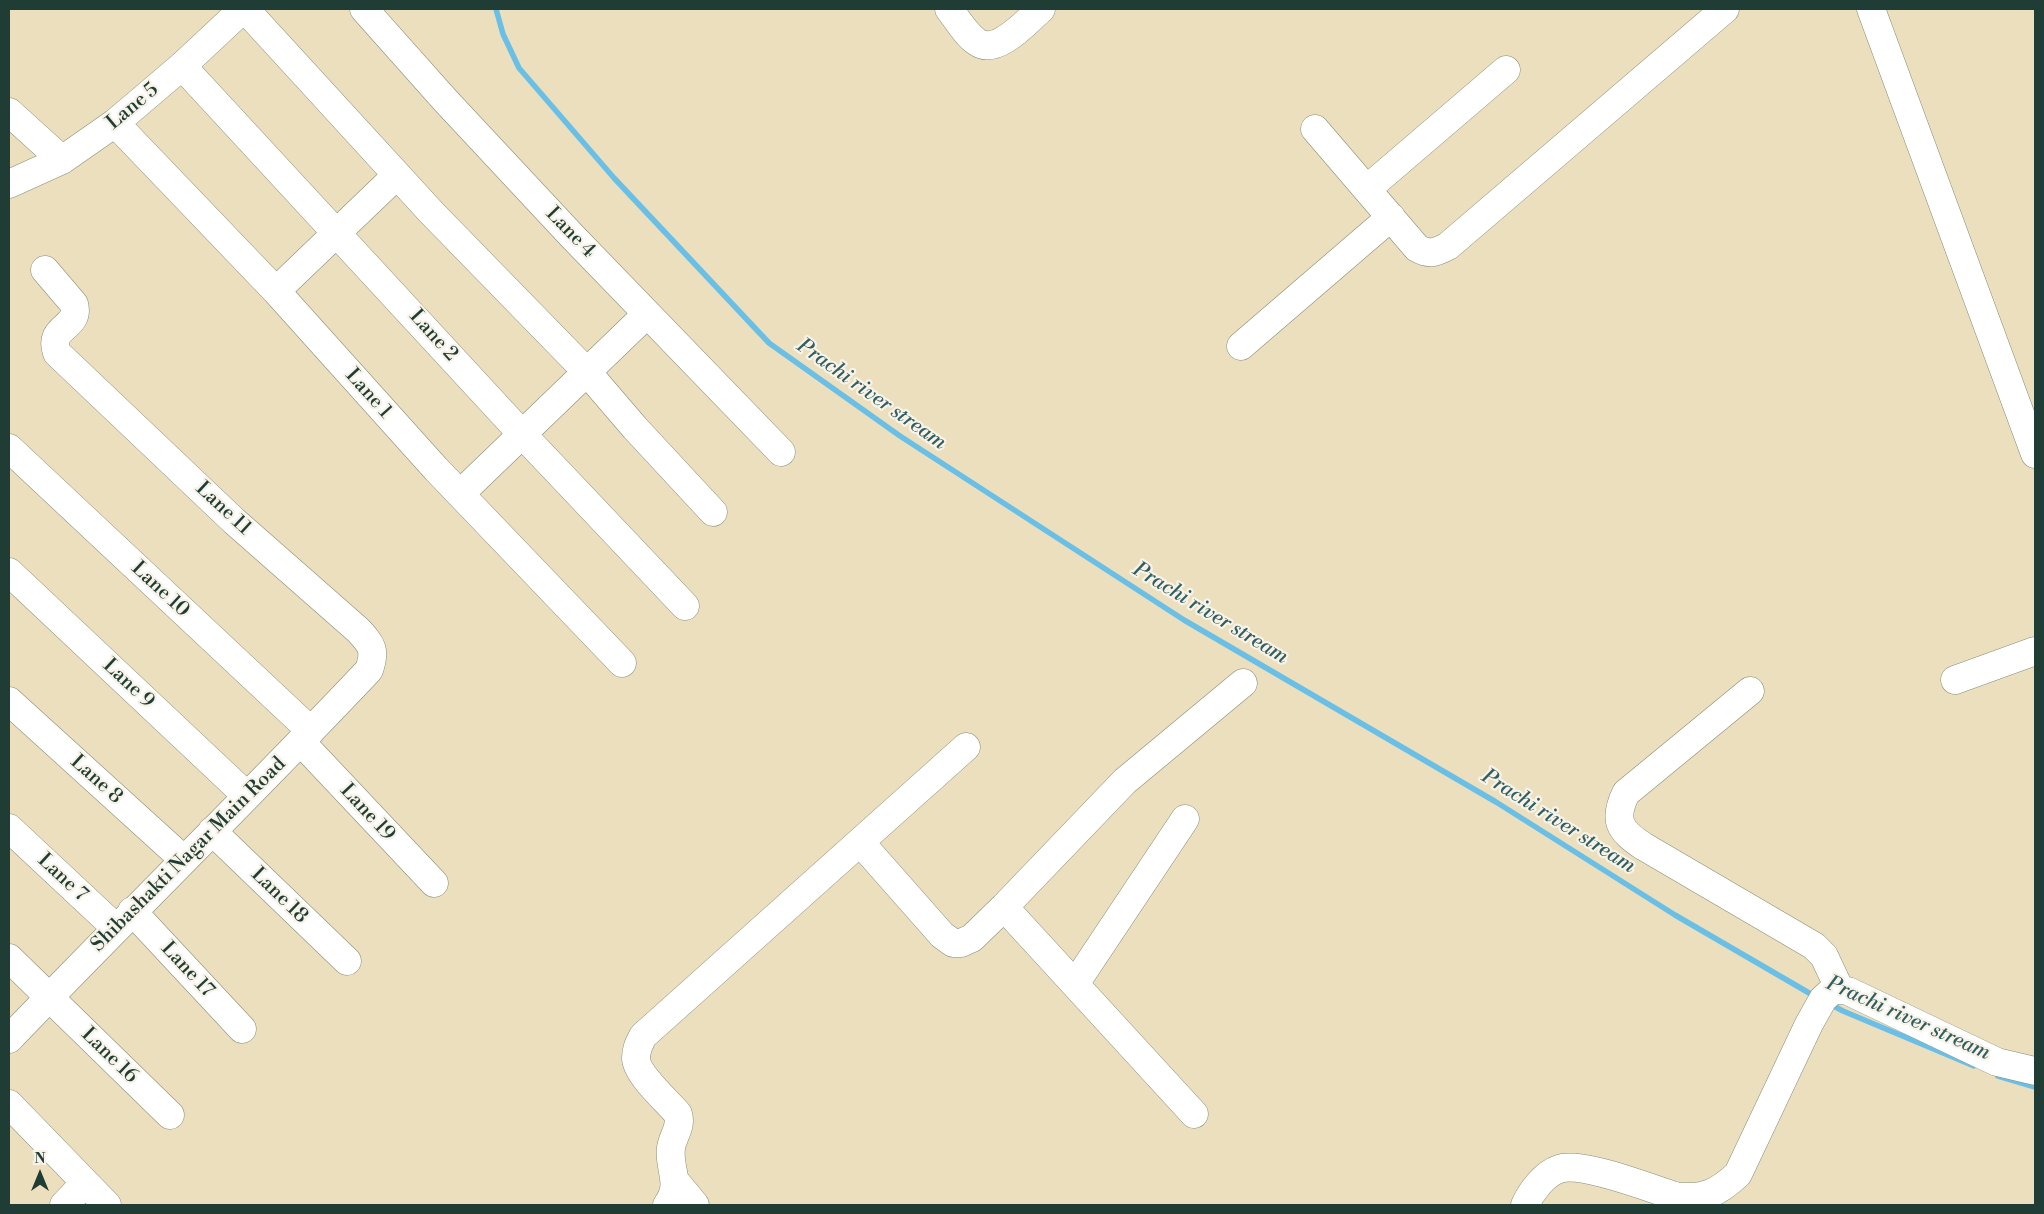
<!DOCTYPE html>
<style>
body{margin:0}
#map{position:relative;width:2044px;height:1214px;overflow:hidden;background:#ebdfbd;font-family:"Libre Bodoni",serif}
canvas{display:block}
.frame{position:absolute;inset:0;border:10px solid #1f3d34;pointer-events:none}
.north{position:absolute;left:15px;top:1149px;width:50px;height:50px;-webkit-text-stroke:4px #f7f3e8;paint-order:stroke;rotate:0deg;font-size:14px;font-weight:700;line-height:20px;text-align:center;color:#1f3d34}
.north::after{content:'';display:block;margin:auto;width:18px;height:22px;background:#1f3d34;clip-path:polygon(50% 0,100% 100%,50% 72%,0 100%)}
</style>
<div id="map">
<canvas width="2044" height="1214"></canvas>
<div class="frame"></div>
<div class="north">N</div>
</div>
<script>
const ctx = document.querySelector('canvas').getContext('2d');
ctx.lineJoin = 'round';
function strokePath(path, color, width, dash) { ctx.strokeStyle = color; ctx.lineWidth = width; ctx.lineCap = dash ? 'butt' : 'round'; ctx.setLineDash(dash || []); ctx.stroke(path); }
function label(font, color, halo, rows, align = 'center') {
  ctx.font = font + ' "Libre Bodoni",serif'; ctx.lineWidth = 4.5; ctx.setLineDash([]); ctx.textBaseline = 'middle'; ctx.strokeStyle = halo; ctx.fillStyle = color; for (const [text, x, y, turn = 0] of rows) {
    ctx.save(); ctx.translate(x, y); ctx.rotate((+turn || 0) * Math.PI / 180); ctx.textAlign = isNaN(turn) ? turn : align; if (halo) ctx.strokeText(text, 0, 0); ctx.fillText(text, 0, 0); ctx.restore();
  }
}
const stream = new Path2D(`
 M496,9L503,34L519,68L614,178L769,343L900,436L1184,620L1496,802L1675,915L1816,997
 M1828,1003L1843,1011L1974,1066
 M1998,1076L2035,1087`);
const minor = new Path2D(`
 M245,9L431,212L587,372L635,428L713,512
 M364,9L445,100L572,236L781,452
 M949,9C957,19 966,35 977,42C997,56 1027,21 1041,9
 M1871,9L2035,454
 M182,66L522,434L685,606
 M9,112L62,160
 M115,123L276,291L436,469L622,663
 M1315,129L1417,248C1429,255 1435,253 1448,246L1725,9
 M9,184L62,160L115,123L182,66L243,9
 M1367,189L1506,70
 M276,291L397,175
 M1241,346L1391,217
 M9,448L311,731
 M460,494L647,314
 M9,572L247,796
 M1955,680L2035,651
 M1750,691L1626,793C1613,820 1619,830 1643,846L1814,946L1824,956L1840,990
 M9,701L183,859
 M301,742L434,883
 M9,828L116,928
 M212,831L347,961
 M860,842L942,935L953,943H961L972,938L1004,907L1125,781L1243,683
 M1004,907L1194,1114
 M132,911L242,1029
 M9,958L170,1115
 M1075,984L1185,819
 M9,1039C128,915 251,795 369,670C376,650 372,645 358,630L234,521L57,353C47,325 81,329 74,304L45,270
 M9,1104L107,1205
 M676,1182L695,1205
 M64,1205L85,1183
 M667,1205C683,1183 668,1170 671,1148C673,1135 682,1127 678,1114C668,1102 636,1074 636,1058C636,1049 639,1044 643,1036L966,747
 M1525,1205C1531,1192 1544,1174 1559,1169C1582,1161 1649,1188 1675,1196C1703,1200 1718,1193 1738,1174L1809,1024L1823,999L1834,989L1848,991L1997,1062L2035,1071`);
const streetNames = [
 ["Lane 5",133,107,-40],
 ["Lane 4",570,233,46],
 ["Lane 2",433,336,48],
 ["Lane 1",368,394,48],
 ["Lane 11",223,509,43],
 ["Lane 10",160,590,43],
 ["Lane 9",128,684,43],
 ["Lane 8",96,780,42],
 ["Lane 19",367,813,47],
 ["Shibashakti Nagar Main Road",189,855,-45],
 ["Lane 7",62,878,43],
 ["Lane 18",279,896,44],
 ["Lane 17",187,970,47],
 ["Lane 16",109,1056,44]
];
const waterNames = [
 ["Prachi river stream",871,395,35],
 ["Prachi river stream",1210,614,31],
 ["Prachi river stream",1558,822,32],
 ["Prachi river stream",1908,1019,24]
];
strokePath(stream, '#6abfe6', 5.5);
strokePath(minor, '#858e78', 29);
strokePath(minor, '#fff', 28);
label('20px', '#1f3d34', '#f7f3e8', streetNames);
label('italic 21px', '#325e60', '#f7f3e8', waterNames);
</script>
